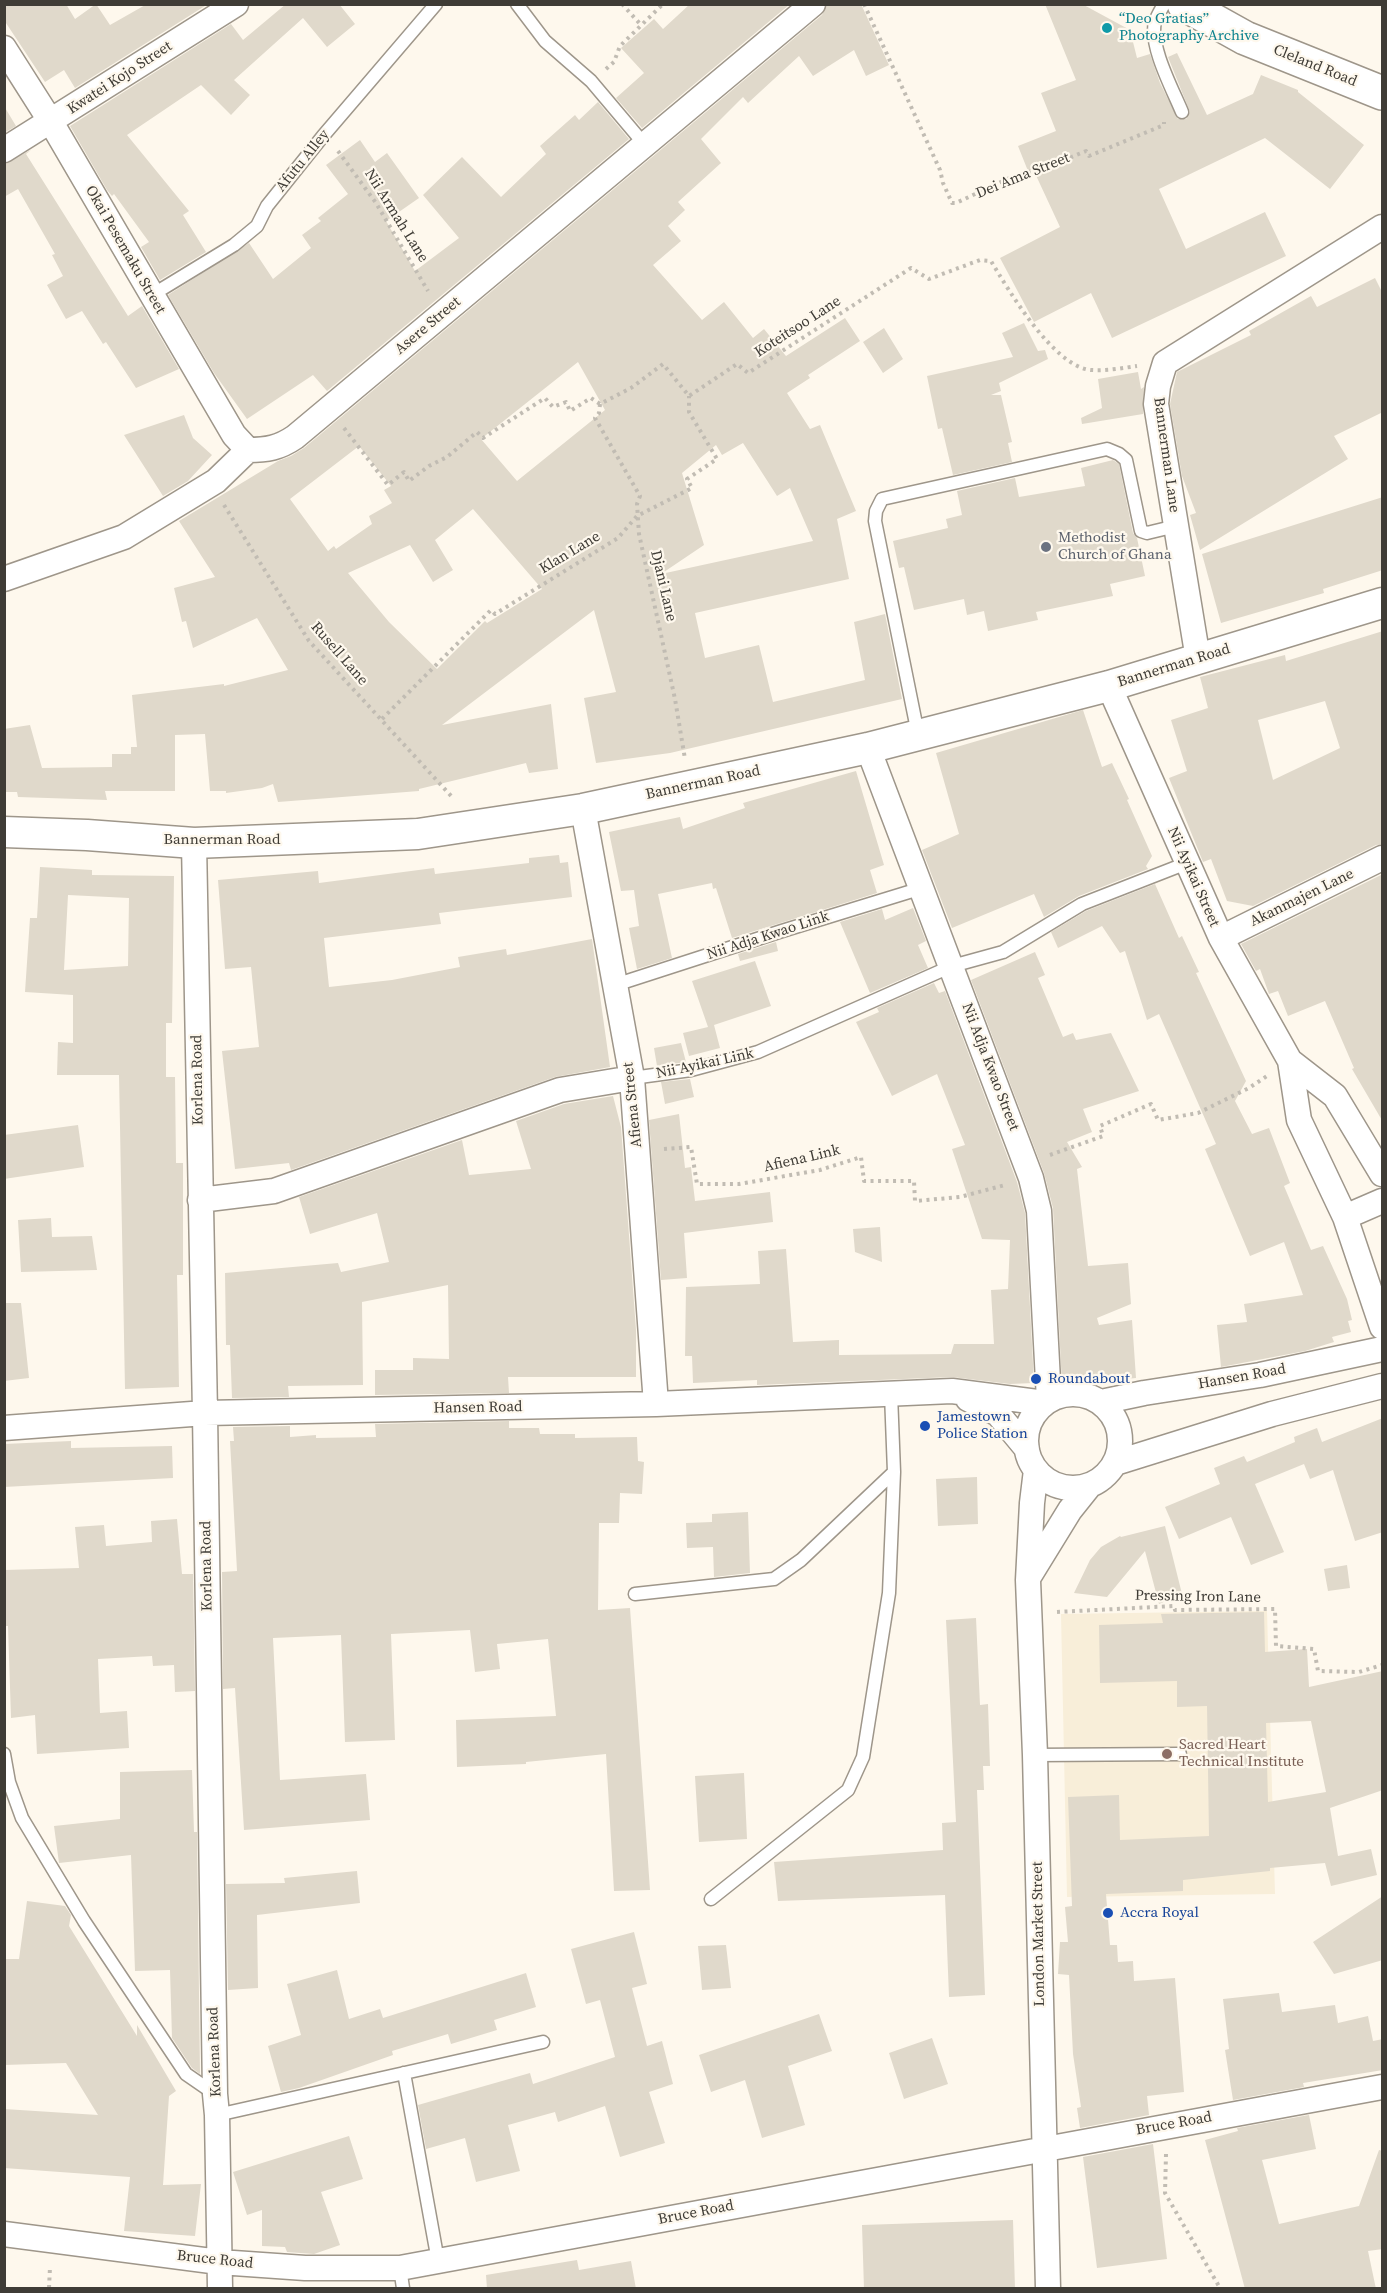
<!DOCTYPE html>
<meta charset="utf-8">
<style>
body{margin:0}
#map{position:relative;width:1387px;height:2293px;overflow:hidden;background:#fef8ed;font-family:"Source Serif 4",serif}
canvas{display:block}
.frame{position:absolute;inset:0;border:6px solid #3f3c36;pointer-events:none}
</style>
<div id="map">
<canvas width="1387" height="2293"></canvas>
<div class="frame"></div>
</div>
<script>
const ctx = document.querySelector('canvas').getContext('2d');
ctx.lineJoin = 'round';
function fillPath(path, color) { ctx.fillStyle = color; ctx.fill(path, 'evenodd'); }
function strokePath(path, color, width, dash) { ctx.strokeStyle = color; ctx.lineWidth = width; ctx.lineCap = dash ? 'butt' : 'round'; ctx.setLineDash(dash || []); ctx.stroke(path); }
function label(font, color, halo, rows, align = 'center') {
  ctx.font = font + ' "Source Serif 4",serif'; ctx.lineWidth = 4.5; ctx.setLineDash([]); ctx.textBaseline = 'middle'; ctx.strokeStyle = halo; ctx.fillStyle = color; for (const [text, x, y, turn = 0] of rows) {
    ctx.save(); ctx.translate(x, y); ctx.rotate((+turn || 0) * Math.PI / 180); ctx.textAlign = isNaN(turn) ? turn : align; if (halo) ctx.strokeText(text, 0, 0); ctx.fillText(text, 0, 0); ctx.restore();
  }
}
const education = new Path2D(`
 M1267,1611L1275,1894L1067,1897L1061,1614Z`);
const building = new Path2D(`
 M4,4H66L75,19L96,4L110,25L147,4H208L75,88L64,70L45,82L4,20Z
 M286,4H339L355,24L327,47L303,18L234,80L250,95L231,115L201,85L127,135L189,211L183,215L206,252L160,280L141,247L149,242L114,194L112,196L107,190L70,126L231,24L243,40Z
 M690,4H790L642,128L616,98L644,73L621,48L654,19L663,29Z
 M827,4H861L889,65L866,76L854,50L813,76L799,56L748,103L743,97L701,139L721,163L678,202L685,210L668,226L681,241L653,265L702,320L724,302L753,338L764,329L786,356L845,318L860,341L808,375L810,378L787,393L810,429L820,425L856,511L837,519L849,579L695,613L705,658L759,645L773,702L865,680L854,622L885,614L902,699L670,753L596,763L584,698L616,692L594,610L442,725L551,704L558,769L529,773L526,763L419,789V791L278,802L273,784L262,788L226,793V791H210L205,734L175,735V791H105L107,800L18,797L17,792H4V729L30,725L42,768L112,767V754H131V747H137L132,695L224,684V686L288,670L257,618L193,648L186,621L182,622L174,588L215,577L179,521L278,461L291,456L304,448L822,15ZM578,362L605,410L517,481L481,439ZM743,443L777,496L790,488L813,541L661,574L704,545L682,473L716,445L722,455ZM359,446L391,486L384,490L392,503L369,516L372,524L336,549L334,546L328,551L290,499ZM473,509L542,589L487,623L485,621L437,669L389,622L348,573L410,545L433,582L453,570L435,540Z
 M1045,4H1082L1130,30L1137,58L1150,54L1160,83L1178,119H1186L1190,112L1168,57L1177,53L1207,115L1253,94L1261,75L1298,90V92L1364,145L1330,189L1265,138L1159,189L1186,249L1265,212L1286,256L1112,338L1091,293L1034,322L1000,258L1060,227L1033,169L1028,171L1018,146L1056,131L1041,93L1076,80Z
 M598,102L629,139L327,391L313,375L247,419L214,373L168,295L249,243L273,279L311,248L302,235L321,221L318,218L348,194L326,165L360,140L375,162L387,153L419,198L386,221L415,271L459,238L423,195L462,157L501,197L546,154L540,146L575,115L579,120Z
 M4,106L16,126L4,133Z
 M31,150L26,154L128,316L142,306L179,369L136,388L106,342L103,344L82,311L66,319L47,285L63,276L52,255L55,254L18,189L4,197V164Z
 M1375,278L1383,294V412L1334,436L1348,459L1200,550L1190,515L1196,513L1182,476L1170,404L1177,372L1251,335L1249,331L1311,296L1317,307Z
 M1024,323L1038,351L1045,350L1048,359L999,383L1001,391L991,395H1001L1012,442L1008,443L1012,462L953,475L942,428L938,429L927,376L1013,357L1002,333Z
 M884,328L903,359L883,373L863,342Z
 M1138,372L1141,389L1144,387L1143,414L1082,424L1081,418L1102,408L1098,379Z
 M184,415L193,438L212,455L188,481L163,496L124,435Z
 M1113,460L1119,464L1133,533L1137,538L1145,576L1110,584L1113,596L1036,612L1038,620L988,631L984,611L967,615L964,599L914,610L904,567L899,568L893,541L948,528L946,519L962,515L957,491L1015,478L1019,497L1085,486L1081,468Z
 M1383,497V570L1323,589L1324,593L1221,623L1202,554Z
 M1383,631V844L1376,845L1253,906L1227,901L1211,859L1203,862L1169,778L1187,771L1171,720L1208,708L1200,677L1285,655L1286,661ZM1325,701L1340,748L1273,780L1258,720Z
 M1083,710L1102,767L1112,763L1129,799L1127,800L1152,856L1146,866L1148,869L1079,896L1044,917L1034,894L952,928L922,850L959,834L936,753Z
 M856,771L884,865L870,870L877,893L732,938L716,888L713,889L712,883L658,894L672,958L637,969L629,928L639,926L634,890L621,891L609,832L680,817L683,829L745,808L743,803Z
 M559,855L560,863L568,862L572,897L439,913L441,924L324,938L329,987L392,980L460,967L458,957L506,949L507,955L592,939L610,1067L555,1077L291,1170L289,1163L235,1169L222,1051L259,1047L251,967L225,969L218,880L318,871L319,883L434,868L435,874L529,863V858Z
 M40,867L92,870V875L174,876L172,1023H166V1077H175L176,1163H183V1275H177L179,1387L125,1389L119,1075H57L58,1042L73,1043V995L25,992L30,918H37ZM68,895L129,898L128,966L64,970Z
 M1383,874V1122L1352,1069L1354,1068L1325,1001L1288,1016L1278,991L1269,994L1260,969L1256,971L1241,944Z
 M1155,884L1179,938L1182,936L1199,972L1196,973L1246,1081L1235,1101L1252,1134L1269,1128L1290,1183L1284,1186L1311,1250L1323,1246L1347,1299L1352,1320L1348,1321L1351,1332L1332,1337L1334,1342L1305,1351L1221,1367L1217,1325L1247,1322L1244,1304L1303,1295L1284,1242L1250,1256L1205,1149L1216,1144L1159,1014L1147,1020L1125,951L1120,953L1102,926L1058,948L1051,932L1086,911Z
 M913,908L926,941L918,945L928,968L870,993L840,922L882,909L885,920Z
 M776,942L778,951L740,961L738,954Z
 M1035,952L1045,975L1038,978L1063,1037L1073,1033L1076,1040L1111,1033L1139,1091L1083,1109L1092,1132L1067,1142L1082,1167L1077,1169L1088,1266L1128,1263L1131,1304L1097,1318L1099,1325L1132,1320L1136,1378L1062,1385L1053,1208L1044,1173L971,980Z
 M755,961L771,1006L714,1025L720,1048L689,1056L683,1033L708,1027L692,981Z
 M934,983L939,993L945,991L1017,1182L1025,1213L1034,1383L1010,1384L952,1377L757,1385V1380L693,1383L692,1356H685L686,1287L760,1284L758,1251L786,1249L793,1342L839,1340V1355L951,1354L954,1344H994L991,1290L1008,1289L1010,1240L982,1239L952,1149L965,1145L937,1074L892,1096L856,1022L879,1012L877,1008Z
 M681,1043L686,1062L657,1066L654,1048Z
 M690,1079L694,1097L665,1104L661,1082Z
 M613,1096L621,1127L636,1330V1377H508L509,1393L375,1395V1370H413V1358L449,1359L448,1285L362,1302L363,1385L288,1386L289,1397L232,1398L230,1345H226L225,1273L338,1263L341,1272L389,1262L377,1213L310,1234L299,1197L462,1140L469,1175L531,1169L516,1121L564,1104Z
 M679,1114L685,1168L691,1167L695,1201L770,1192L773,1222L684,1233L687,1278L661,1280L649,1120Z
 M78,1125L84,1167L4,1179V1135Z
 M51,1218L52,1237L92,1236L97,1270L21,1272L18,1220Z
 M880,1227L882,1262L855,1252L853,1229Z
 M4,1303H21L29,1378L4,1381Z
 M1383,1418V1532L1355,1541L1333,1470L1310,1479L1304,1464L1255,1484L1284,1552L1251,1565L1231,1517L1179,1539L1165,1507L1220,1484L1214,1468L1244,1456L1247,1462L1295,1442L1294,1437L1317,1428L1322,1442Z
 M509,1421V1428H539L540,1434H575V1438L637,1437L638,1461L644,1462L642,1494L620,1493L619,1523H599L598,1610L630,1608L650,1890L614,1891L606,1754L526,1762V1764L457,1767L456,1720L556,1716L548,1639L497,1644L500,1669L475,1672L470,1630L391,1634L395,1740L345,1742L341,1635L273,1638L280,1780L366,1774L370,1820L244,1830L235,1688L223,1689L222,1572L237,1571L230,1441H234L233,1427L290,1426V1437L316,1435V1438L376,1437L375,1424Z
 M71,1441V1448L172,1446L173,1478L4,1487V1444Z
 M977,1477L978,1524L938,1526L936,1479Z
 M748,1512L750,1573L714,1577L713,1547L687,1548L686,1523L712,1522V1514Z
 M177,1519L182,1574H193L195,1691L175,1692L174,1665L153,1666L152,1656L98,1659L100,1713L127,1711L129,1748L37,1754L35,1715L11,1718L8,1626H4V1570L79,1568L75,1527L104,1525L106,1546L152,1542L151,1521Z
 M1165,1526L1182,1594L1159,1604L1145,1551L1107,1597L1074,1593L1090,1560L1101,1547L1120,1536L1121,1537Z
 M1347,1565L1350,1588L1328,1591L1324,1569Z
 M1264,1612L1265,1652L1307,1649L1309,1687L1383,1671V1790L1330,1808L1338,1856L1371,1849L1377,1875L1331,1886L1325,1863L1270,1868V1871L1183,1880V1891L1106,1894L1110,1945H1117L1118,1962L1133,1961L1134,1981L1175,1978L1184,2092L1147,2096L1149,2115L1080,2128L1077,2108L1081,2107L1073,2054L1069,1975L1058,1974L1060,1942H1068L1065,1907L1072,1906L1068,1797L1119,1795L1120,1840L1209,1836L1207,1706L1177,1707V1681L1100,1683L1099,1625L1163,1623L1161,1614ZM1311,1721L1326,1792L1268,1802L1266,1723Z
 M976,1618L980,1705L988,1704L990,1766H983L984,1790H977L985,1995L949,1997L945,1895L778,1901L774,1862L943,1850L942,1823L956,1822L946,1620Z
 M192,1770L194,1832H197L200,2074L192,2068L172,2038L170,1970L135,1971L131,1855L59,1863L54,1826L120,1819V1772Z
 M744,1773L747,1839L699,1842L695,1776Z
 M357,1871L360,1903L257,1915L258,1988L228,1990L226,1884L285,1883L284,1878Z
 M1383,1896V1960L1334,1974L1313,1942Z
 M27,1901L65,1906L71,1915L69,1926L137,2036V2025L176,2091L169,2096L163,2185L201,2184L195,2236L124,2231L130,2177L4,2168V2109L98,2115L66,2063L4,2065V1959H19Z
 M634,1932L647,1984L632,1988L647,2046L662,2041L673,2084L649,2092L665,2143L620,2157L605,2106L558,2122L555,2112L508,2125L520,2171L476,2182L465,2138L426,2149L418,2105L530,2073L533,2084L615,2057L600,2000L586,2004L571,1949Z
 M726,1945L731,1988L702,1990L698,1946Z
 M337,1970L349,2019L380,2009L383,2018L526,1973L536,2007L494,2020L497,2030L451,2044L448,2034L392,2051L393,2055L299,2088L281,2092L268,2046L301,2035L287,1984Z
 M1279,1993L1282,2012L1335,2005L1338,2023L1368,2016L1373,2041L1383,2039V2070L1303,2083L1304,2087L1233,2100L1225,2050L1229,2049L1223,1999Z
 M819,2014L832,2051L788,2066L805,2125L762,2138L745,2080L711,2092L699,2055Z
 M932,2038L948,2084L904,2099L889,2053Z
 M1309,2115L1316,2149L1262,2160L1279,2224L1359,2206L1379,2150L1383,2151V2249L1368,2251L1376,2289H1245L1205,2140L1238,2131L1237,2128Z
 M349,2136L363,2179L321,2192L340,2245L314,2254L287,2252L285,2247L262,2246V2210L247,2215L233,2172Z
 M1153,2144L1167,2259L1097,2268L1083,2157Z
 M1013,2220L1015,2289H864L862,2225Z
 M577,2260L579,2270L631,2261L636,2289H487L486,2275Z`);
const path = new Path2D(`
 M622,4L642,26
 M864,4L940,170L943,183L952,203H956L1007,179L1057,163L1086,151L1089,156L1164,125V122
 M606,69L614,62L620,46L663,4
 M338,151L376,203L428,291
 M600,404L599,413L595,418L640,496L637,504L639,534L675,699L685,759
 M344,428L388,485L404,472L409,481L429,466L447,457L477,432L483,438L545,398L553,407L566,402L570,411L591,398L600,404L631,388L663,364L689,396L737,364L748,373L911,268L929,279L980,260L991,261C1009,291 1054,367 1091,370C1106,371 1123,368 1137,366
 M224,505L309,641L453,798
 M382,719L491,610L495,614L618,538L637,516L692,488L687,479L717,459L689,412V396
 M664,1149L691,1147L697,1184H739L820,1170L861,1157L864,1181H914L915,1201L960,1197L1005,1185
 M1050,1155L1103,1136L1100,1126L1151,1104L1158,1120L1198,1113L1249,1088L1267,1076
 M1057,1612L1174,1606L1175,1610L1275,1609L1276,1646L1314,1649L1318,1671L1359,1672L1382,1665
 M1166,2154L1165,2193L1220,2288
 M49,2288L50,2267`);
const service = new Path2D(`
 M517,4L545,41L591,81L645,145
 M1164,4C1161,10 1157,16 1155,22C1149,46 1173,90 1182,112
 M152,295L234,245L257,226L267,206L323,136L436,4
 M918,734L875,521L876,511L882,499L1107,449L1119,454L1126,460L1141,531L1147,533L1176,526
 M615,985L782,931L922,888
 M632,1078L691,1070L758,1052L952,966L1003,952L1082,904L1187,863
 M635,1594L774,1579L801,1560L894,1472
 M4,1754L9,1782L22,1818L84,1921L186,2074L215,2094
 M1035,1755L1180,1754
 M711,1899L848,1790L863,1757L889,1593L894,1472L891,1394
 M404,2073L438,2261
 M217,2115L543,2042
 M400,2268L403,2288`);
const minor = new Path2D(`
 M4,48L51,122L234,435L248,450
 M4,150L236,4
 M4,579L124,537L216,481L248,450C267,450 279,448 295,437L813,4
 M1198,659L1156,404L1158,386L1165,363L1382,227
 M1109,686L1221,938L1290,1061L1299,1120L1345,1217L1382,1327
 M868,748L1031,1178L1039,1211L1049,1400
 M583,809L632,1078L656,1404
 M194,843L205,1413L215,2094L217,2115L220,2288
 M1221,938L1382,858
 M1290,1061L1335,1096L1382,1174
 M200,1200L274,1191L560,1090L632,1078
 M1345,1217L1382,1201
 M1026 1441a47 47 0 1 1 94 0a47 47 0 1 1-94 0Z
 M968,1399L998,1414L1027,1449
 M1101,1402L1144,1393L1260,1375L1382,1349
 M4,1428L205,1413L656,1404L952,1391L1045,1403
 M1115,1463L1272,1414L1382,1386
 M1036,1470L1032,1503L1028,1580L1035,1755L1048,2288
 M1030,1575L1070,1510L1090,1485
 M4,2234L219,2262L305,2268H400L1382,2087`);
const tertiary = new Path2D(`
 M4,832L87,835L194,843L418,834L583,809L868,748L1109,686L1382,603`);
const primary = new Path2D(`
 M1184,4L1245,38L1382,93`);
const markers = [
 [1107,28,6,"#0f9aa8"],
 [1046,547,6,"#6b7280"],
 [1036,1379,6,"#1a4fb4"],
 [925,1426,6,"#1a4fb4"],
 [1167,1754,6,"#8d6e63"],
 [1108,1913,6,"#1a4fb4"]
];
const cultureNames = [
 ["“Deo Gratias”",1119,19],
 ["Photography Archive",1119,36]
];
const streetNames = [
 ["Cleland Road",1315,66,22],
 ["Kwatei Kojo Street",120,78,-33],
 ["Afutu Alley",303,161,-51],
 ["Dei Ama Street",1023,176,-22],
 ["Nii Armah Lane",396,216,58],
 ["Okai Pesemaku Street",125,250,60],
 ["Asere Street",428,326,-40],
 ["Koteitsoo Lane",798,327,-33],
 ["Bannerman Lane",1166,455,82],
 ["Klan Lane",570,553,-31],
 ["Djani Lane",663,586,77],
 ["Rusell Lane",339,654,49],
 ["Bannerman Road",1174,666,-17],
 ["Bannerman Road",703,783,-12],
 ["Bannerman Road",222,840],
 ["Nii Ayikai Street",1193,877,66],
 ["Akanmajen Lane",1302,898,-26],
 ["Nii Adja Kwao Link",768,936,-18],
 ["Nii Ayikai Link",705,1064,-12],
 ["Nii Adja Kwao Street",990,1067,69],
 ["Korlena Road",198,1080,-91],
 ["Afiena Street",633,1105,-96],
 ["Afiena Link",802,1159,-13],
 ["Hansen Road",1242,1377,-10],
 ["Hansen Road",478,1408,-1],
 ["Korlena Road",207,1566,-91],
 ["Pressing Iron Lane",1198,1597,1],
 ["London Market Street",1039,1934,-91],
 ["Korlena Road",215,2052,-92],
 ["Bruce Road",1174,2124,-10],
 ["Bruce Road",696,2213,-11],
 ["Bruce Road",215,2260,6]
];
const worshipNames = [
 ["Methodist",1058,538],
 ["Church of Ghana",1058,555]
];
const transitNames = [
 ["Roundabout",1048,1379],
 ["Jamestown",937,1417],
 ["Police Station",937,1434],
 ["Accra Royal",1120,1913]
];
const educationNames = [
 ["Sacred Heart",1179,1745],
 ["Technical Institute",1179,1762]
];
fillPath(education, '#f8eed9');
fillPath(building, '#e0d9cb');
strokePath(service, '#9e968a', 15);
strokePath(minor, '#9e968a', 27);
strokePath(tertiary, '#9e968a', 33);
strokePath(primary, '#9e968a', 36);
strokePath(path, '#c1bcb3', 4, [3, 4.5]);
strokePath(service, '#fff', 12);
strokePath(minor, '#fff', 24);
strokePath(tertiary, '#fff', 30);
strokePath(primary, '#fff', 33);
for (const [x, y, r, color] of markers) { const dot = new Path2D(); dot.arc(x, y, r, 0, 2 * Math.PI); ctx.fillStyle = color; ctx.fill(dot); strokePath(dot, '#fef8ed', 2); }
label('15px', '#0d838f', '#fef8ed', cultureNames, 'left');
label('15px', '#3f3c36', '#fef8ed', streetNames);
label('15px', '#5b616d', '#fef8ed', worshipNames, 'left');
label('15px', '#164399', '#fef8ed', transitNames, 'left');
label('15px', '#785e54', '#fef8ed', educationNames, 'left');
</script>
